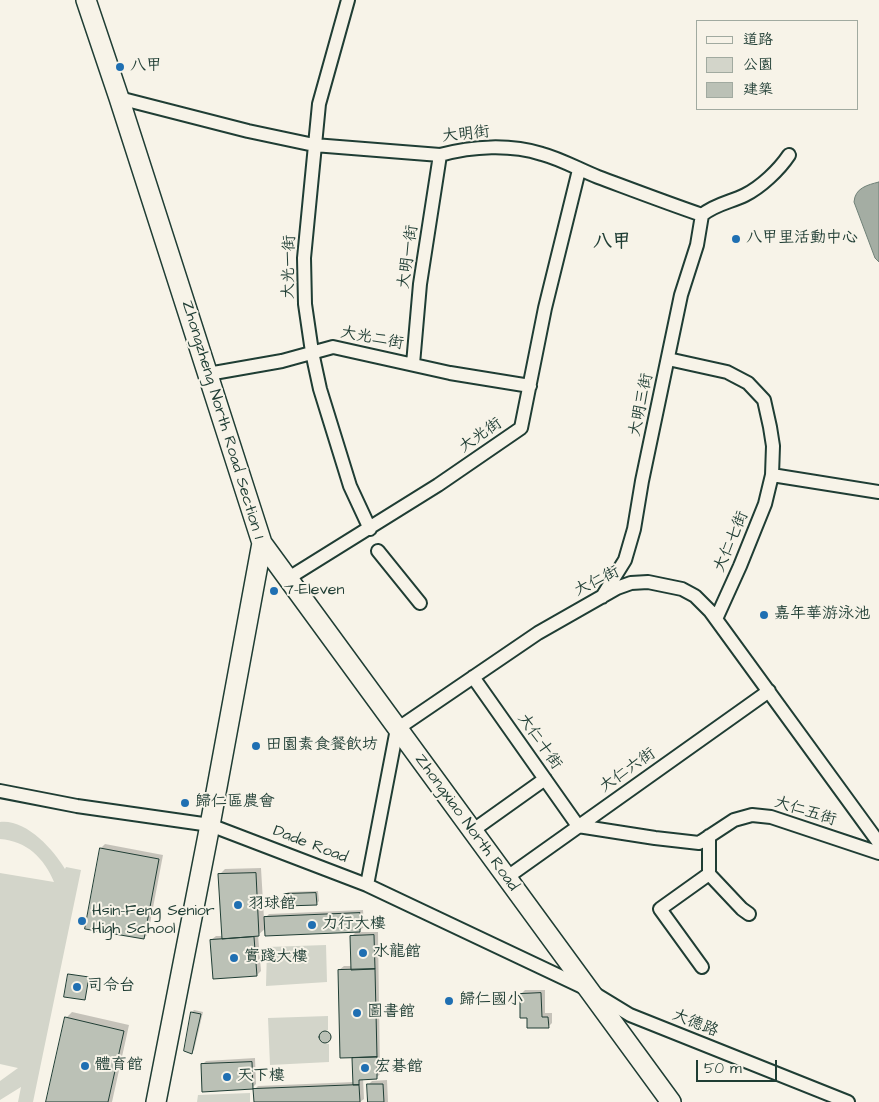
<!DOCTYPE html>
<meta charset="utf-8">
<style>
body{margin:0}
#map{position:relative;width:879px;height:1102px;overflow:hidden;background:#f7f3e8;font-family:"Architects Daughter","LXGW WenKai TC",sans-serif}
canvas{display:block}
.legend{position:absolute;left:696px;top:20px;width:162px;height:90px;box-sizing:border-box;background:#f7f3e8;border:1px solid #a1aaa0;margin:0;padding:6px 9px;list-style:none;font-size:15px;color:#1f3d34}
.legend li{display:flex;align-items:center;gap:10px;height:25px}
.legend b{width:25px;border:1px solid #a1aaa0}
.scale{position:absolute;left:696px;top:1060px;width:81px;height:22px;box-sizing:border-box;border:2px solid #1f3d34;border-top:0;padding-left:6px;font-size:15px;line-height:18px;white-space:nowrap;color:#1f3d34;-webkit-text-stroke:4px #f7f3e8;paint-order:stroke}
</style>
<div id="map">
<canvas width="879" height="1102"></canvas>
<ul class="legend">
<li><b style="height:6px;background:#f7f3e8"></b>道路</li>
<li><b style="height:14px;background:#d3d5ca"></b>公園</li>
<li><b style="height:14px;background:#bbc1b6"></b>建築</li>
</ul>
<div class="scale">50 m</div>
</div>
<script>
const ctx = document.querySelector('canvas').getContext('2d');
ctx.lineJoin = 'round';
function fillPath(path, color) { ctx.fillStyle = color; ctx.fill(path, 'evenodd'); }
function strokePath(path, color, width, dash) { ctx.strokeStyle = color; ctx.lineWidth = width; ctx.lineCap = dash ? 'butt' : 'round'; ctx.setLineDash(dash || []); ctx.stroke(path); }
function label(font, color, halo, rows, align = 'center') {
  ctx.font = font + ' "Architects Daughter","LXGW WenKai TC",sans-serif'; ctx.lineWidth = 4; ctx.setLineDash([]); ctx.textBaseline = 'middle'; ctx.strokeStyle = halo; ctx.fillStyle = color; for (const [text, x, y, turn = 0] of rows) {
    ctx.save(); ctx.translate(x, y); ctx.rotate((+turn || 0) * Math.PI / 180); ctx.textAlign = isNaN(turn) ? turn : align; if (halo) ctx.strokeText(text, 0, 0); ctx.fillText(text, 0, 0); ctx.restore();
  }
}
const green = new Path2D(`
 M0,822C26,819 53,849 65,869L66,867L81,870L33,1102H18L21,1087L0,1100V1081L18,1068L0,1064V873L54,882C44,858 27,841 0,839Z
 M326,945L327,982L266,986L267,947Z
 M328,1016V1030L322,1032L319,1035V1040L323,1043L329,1044V1062L270,1065L268,1018Z
 M250,1093V1102H197L198,1095Z`);
const water = new Path2D(`
 M879,182V262L875,258L854,202C855,188 867,185 879,182Z`);
const shadow = new Path2D(`
 M105,844L163,855L148,934L144,938L101,848Z
 M261,868L264,919L269,914L363,910L364,927L358,932H378L380,1074L376,1078H363L364,1099L360,1102H255L254,1090L258,1086L354,1082L353,1056L339,970L344,966H352L351,937L357,931L266,928L258,935L261,971L257,975L211,940L216,936H223L219,875L225,869Z
 M318,891L319,901L316,904L285,895L288,892Z
 M525,990H545V1013H552V1023L548,1027L528,1017L521,994Z
 M194,1010L203,1012L194,1050L192,1052V1012Z
 M72,1012L129,1025L112,1102H47L66,1018Z
 M320.5 1037a5.5 5.5 0 1 1 11 0a5.5 5.5 0 1 1-11 0Z
 M255,1058L256,1084L252,1088L202,1065L206,1061Z
 M387,1080L388,1102H369L368,1085L372,1081Z`);
const building = new Path2D(`
 M100,848L159,859L144,939L85,929Z
 M256,873L259,936L222,939L218,874Z
 M316,893L317,905L285,906L284,894Z
 M360,913V932L265,936L264,917Z
 M374,935L375,969L351,970L350,936Z
 M254,937L257,976L213,979L210,940Z
 M375,969L377,1057L340,1058L338,970Z
 M68,974L89,977L85,1000L64,997Z
 M541,993L542,1017H548L549,1028H527V1018H520V994Z
 M191,1012L201,1014L192,1054L184,1051Z
 M65,1017L124,1031L108,1102H46Z
 M319 1037a6 6 0 1 1 12 0a6 6 0 1 1-12 0Z
 M377,1057V1079L359,1080V1085H353L352,1058Z
 M252,1062L253,1089L202,1092L201,1064Z
 M367,1084H383L384,1102H368Z
 M359,1085L360,1102H254L253,1089Z`);
const street = new Path2D(`
 M348,0L319,104L304,258L305,304L312,352L320,389L350,486L370,529
 M119,98L248,131L314,145L440,155C473,146 510,144 542,154C561,159 580,170 598,177C633,190 667,203 702,215C715,204 731,202 745,195C761,187 779,170 789,155
 M668,359L727,372L748,383L764,400L770,427L773,446L772,475L765,504L740,566L716,619
 M413,364L420,284L440,155
 M208,374L282,361L333,347L450,373L530,386
 M772,475L879,492
 M378,551L420,603
 M287,579L438,485L521,428L545,308L579,170
 M602,597L625,560L634,529L642,481L681,295L697,245L702,215
 M473,677L578,826L655,838L699,843L734,820L752,815L771,817L879,853
 M0,791L77,806L210,825L367,885L589,990L630,1015L848,1102
 M472,831L545,779
 M709,836V874L742,909L749,914
 M506,878L769,691
 M367,885L397,729L538,633L617,588L631,583L648,582L682,589L695,596L710,611L879,843
 M702,967L660,909L709,874`);
const secondary = new Path2D(`
 M86,0L119,98L262,543L210,825L156,1102
 M262,543L671,1102`);
const markers = [
 [120,67,5,"#1f6fb2"],
 [736,239,5,"#1f6fb2"],
 [274,591,5,"#1f6fb2"],
 [764,615,5,"#1f6fb2"],
 [256,746,5,"#1f6fb2"],
 [185,803,5,"#1f6fb2"],
 [238,905,5,"#1f6fb2"],
 [82,921,5,"#1f6fb2"],
 [312,925,5,"#1f6fb2"],
 [363,953,5,"#1f6fb2"],
 [234,958,5,"#1f6fb2"],
 [77,987,5,"#1f6fb2"],
 [449,1001,5,"#1f6fb2"],
 [357,1013,5,"#1f6fb2"],
 [85,1066,5,"#1f6fb2"],
 [365,1068,5,"#1f6fb2"],
 [227,1077,5,"#1f6fb2"]
];
const poiNames = [
 ["八甲",130,67],
 ["八甲里活動中心",746,239],
 ["7-Eleven",284,591],
 ["嘉年華游泳池",774,615],
 ["田園素食餐飲坊",266,746],
 ["歸仁區農會",195,803],
 ["羽球館",248,905],
 ["Hsin-Feng Senior",92,912],
 ["High School",92,930],
 ["力行大樓",322,925],
 ["水龍館",373,953],
 ["實踐大樓",244,958],
 ["司令台",87,987],
 ["歸仁國小",459,1001],
 ["圖書館",367,1013],
 ["體育館",95,1066],
 ["宏碁館",375,1068],
 ["天下樓",237,1077]
];
const streetNames = [
 ["大明街",466,135,-6],
 ["大明一街",409,257,-82],
 ["大光一街",290,267,-89],
 ["大光二街",372,339,11],
 ["大明三街",642,405,-78],
 ["Zhongzheng North Road Section 1",222,420,73],
 ["大光街",481,436,-35],
 ["大仁七街",732,542,-67],
 ["大仁街",597,582,-26],
 ["大仁十街",539,742,55],
 ["大仁六街",628,771,-35],
 ["大仁五街",805,812,17],
 ["Zhongxiao North Road",466,823,54],
 ["Dade Road",310,845,21],
 ["大德路",695,1024,22]
];
const quarterNames = [
 ["八甲",612,243]
];
fillPath(green, '#d3d5ca');
fillPath(water, '#a4ada3');
strokePath(water, '#6f8077', 1);
fillPath(shadow, '#0003');
fillPath(building, '#bbc1b6');
strokePath(building, '#1f3d34', 1);
strokePath(street, '#1f3d34', 16);
strokePath(secondary, '#1f3d34', 22);
strokePath(street, '#f7f3e8', 12);
strokePath(secondary, '#f7f3e8', 19);
for (const [x, y, r, color] of markers) { const dot = new Path2D(); dot.arc(x, y, r, 0, 2 * Math.PI); ctx.fillStyle = color; ctx.fill(dot); strokePath(dot, '#f7f3e8', 2); }
label('16px', '#1f3d34', '#f7f3e8', poiNames, 'left');
label('16px', '#1f3d34', '#f7f3e8', streetNames);
label('bold 19px', '#1f3d34', '#f7f3e8', quarterNames);
</script>
